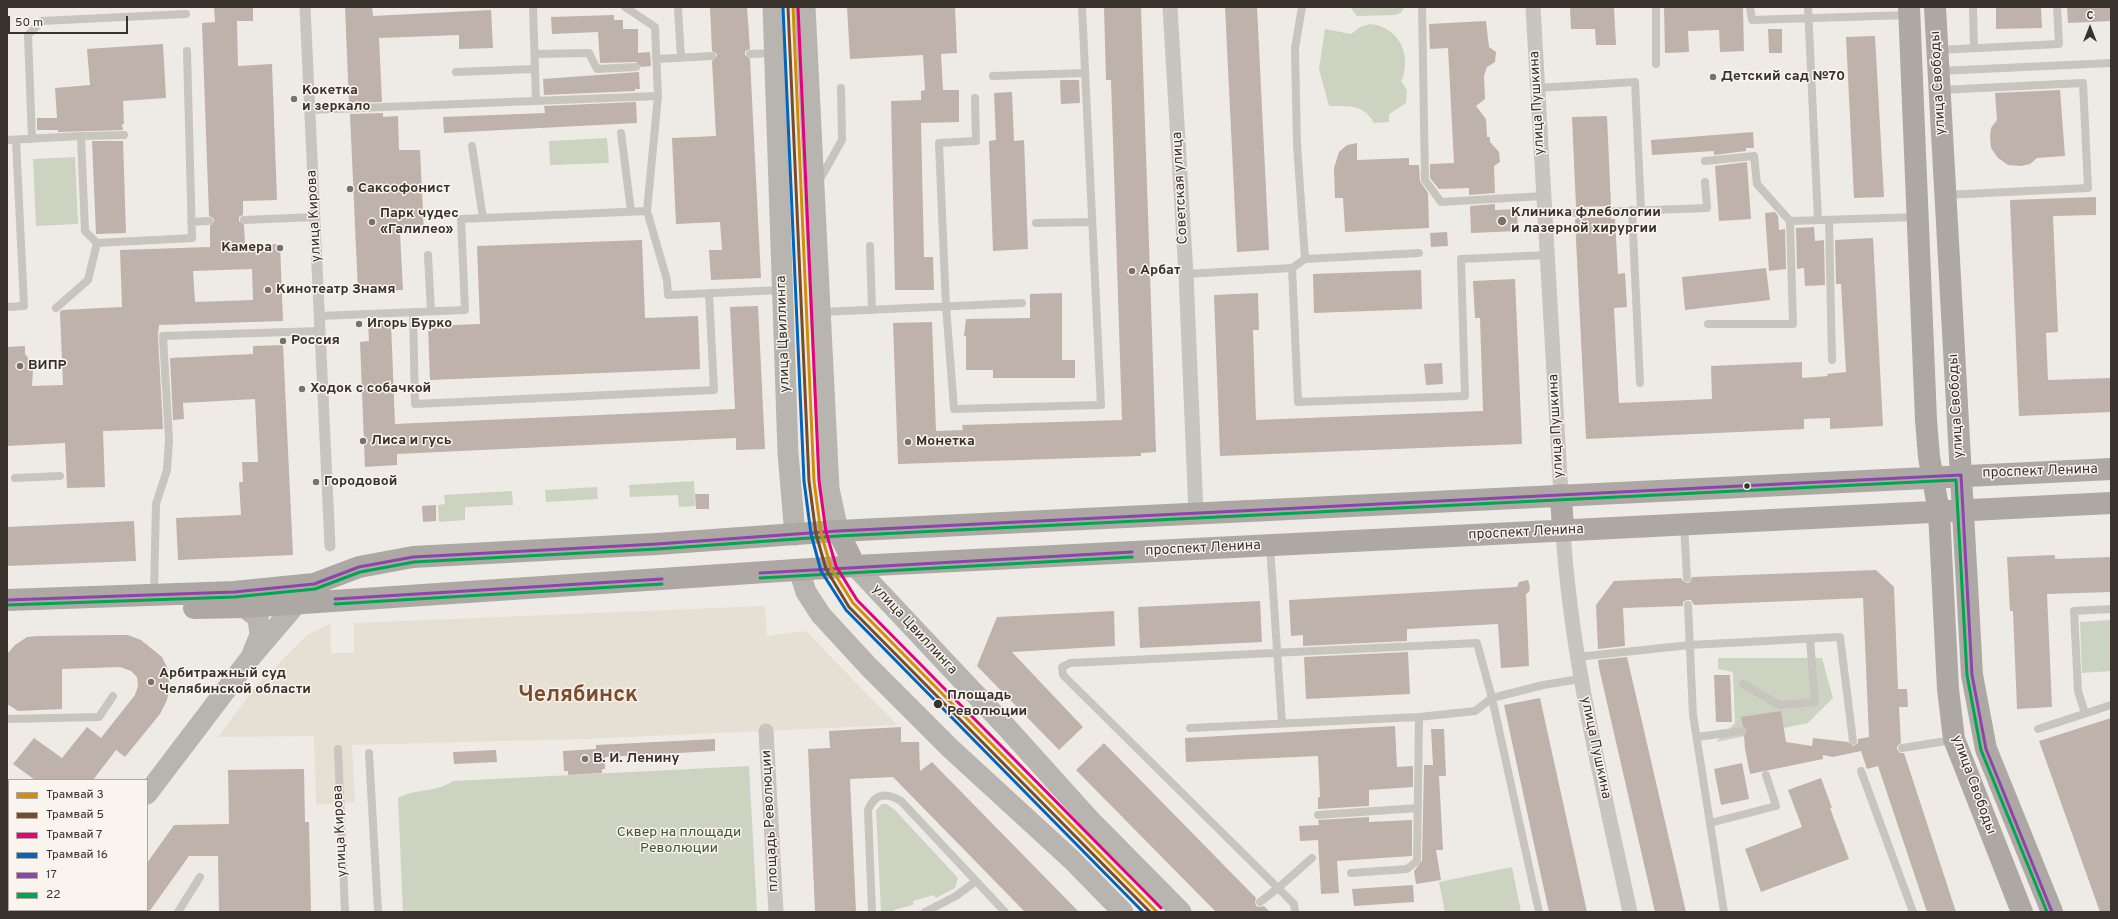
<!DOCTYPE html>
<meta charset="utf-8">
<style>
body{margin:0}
#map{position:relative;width:2118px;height:919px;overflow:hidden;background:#eeebe6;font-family:Overpass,sans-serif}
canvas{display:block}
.frame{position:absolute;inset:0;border:8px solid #38312c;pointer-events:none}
.legend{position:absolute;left:8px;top:779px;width:140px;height:132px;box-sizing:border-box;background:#f9f5ee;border:1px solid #aca7a0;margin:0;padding:5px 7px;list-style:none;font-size:12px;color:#38312c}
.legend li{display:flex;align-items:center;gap:8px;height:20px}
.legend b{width:20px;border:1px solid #aca7a0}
.north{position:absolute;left:2070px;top:8px;width:40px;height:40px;-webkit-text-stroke:3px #f9f5ee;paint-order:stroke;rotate:0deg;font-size:11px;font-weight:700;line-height:16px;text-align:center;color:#38312c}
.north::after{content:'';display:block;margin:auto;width:14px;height:18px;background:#38312c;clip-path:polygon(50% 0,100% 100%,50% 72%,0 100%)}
.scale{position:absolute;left:8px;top:16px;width:120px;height:18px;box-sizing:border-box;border:2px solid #38312c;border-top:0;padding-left:5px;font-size:12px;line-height:14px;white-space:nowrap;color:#38312c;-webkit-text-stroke:3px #f9f5ee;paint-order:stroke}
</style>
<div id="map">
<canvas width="2118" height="919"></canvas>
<div class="frame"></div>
<ul class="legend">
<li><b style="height:5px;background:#d18f09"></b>Трамвай 3</li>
<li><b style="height:5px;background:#7a4b2a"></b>Трамвай 5</li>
<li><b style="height:5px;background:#e5007d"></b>Трамвай 7</li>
<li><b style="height:5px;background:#0065bd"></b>Трамвай 16</li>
<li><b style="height:5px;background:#8e44ad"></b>17</li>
<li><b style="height:5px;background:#00a651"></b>22</li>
</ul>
<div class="north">С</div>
<div class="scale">50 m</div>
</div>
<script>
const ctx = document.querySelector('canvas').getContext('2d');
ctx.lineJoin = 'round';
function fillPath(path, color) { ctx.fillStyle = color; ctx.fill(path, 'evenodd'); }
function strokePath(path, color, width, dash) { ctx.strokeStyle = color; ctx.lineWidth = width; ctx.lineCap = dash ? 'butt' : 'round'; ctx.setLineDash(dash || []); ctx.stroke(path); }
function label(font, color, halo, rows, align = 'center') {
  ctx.font = font + ' Overpass,sans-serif'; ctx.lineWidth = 3; ctx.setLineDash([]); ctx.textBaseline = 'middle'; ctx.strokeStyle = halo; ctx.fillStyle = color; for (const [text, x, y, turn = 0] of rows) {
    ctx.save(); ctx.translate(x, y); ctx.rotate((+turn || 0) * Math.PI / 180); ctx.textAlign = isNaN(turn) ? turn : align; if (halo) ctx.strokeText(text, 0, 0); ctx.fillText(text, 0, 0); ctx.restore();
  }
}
const green = new Path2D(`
 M1350,7H1404L1401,13L1395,15L1357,16Z
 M1370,24C1392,26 1407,44 1405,66C1404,72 1404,76 1401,81L1407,90L1406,103L1389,114V122L1374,123C1363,104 1350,106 1329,106L1319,69L1325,29L1351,34L1360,27Z
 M607,138L609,163L550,165L549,141Z
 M75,157L78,224L36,226L33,159Z
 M694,481L695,506L679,507L678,495L630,497L629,485Z
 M597,487L598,499L546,502L545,490Z
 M512,491L513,505L465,507V520L439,522L438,505L445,504L444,495Z
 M2111,620V671L2082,673L2080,622Z
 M1718,658H1822L1833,698L1808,723L1716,742L1735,723L1733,672L1718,669Z
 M749,766L757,912H403L398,798C416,788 436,793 453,781Z
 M882,804H887L895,810L958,878L955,888L936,898L934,895L913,901V905L894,910V912H881L876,810Z
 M1512,867L1521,912H1445L1439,882Z`);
const plaza = new Path2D(`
 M765,606L767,636L806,631L897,725L584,739L352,745L355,802L316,805L314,736L218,737L255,687L307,635L331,623V653H354V623Z`);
const building = new Path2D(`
 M214,7H253V21H237L238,66L272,64L277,200L243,201V215L239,217V221L244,225L245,246L280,244L283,321L159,325L158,336L163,429L103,431L105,487L67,488L65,443L7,446V347L25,346V354L32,363L33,370L32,386L63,385L60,312L62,310L122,307L120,250L210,247V226L214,221L213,218L209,216L202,23L215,22ZM252,269L253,300L195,302L193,271Z
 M345,7H372L373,16L491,10L493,48L459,49V35L379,38L382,102L349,103Z
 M710,7H747L750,49L745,51V55L750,59L761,278L711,280L709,250H722L720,222L676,224L672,138L716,136L712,61L717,56L716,53L712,51Z
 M847,7H955L957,53L941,54L943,90H959V122L921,123L924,257H933L934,290H895L891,101L921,100V91L925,90L923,55L850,59Z
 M1104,7H1141L1156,452L1141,453V456L898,464L893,323L932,322L936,431L963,430L962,425L1122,420L1111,80H1106Z
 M1225,7H1257L1269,250L1237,252Z
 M1570,7H1614L1616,45H1596L1595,29H1571Z
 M1664,7H1743L1744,51L1720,52L1719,30L1688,31L1689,52L1665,53Z
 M1996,7H2041L2042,28L1996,29Z
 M2067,7H2111V21L2068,23Z
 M614,15V20H623V29H638V53L650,52L651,66L641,67L636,62L600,63L598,32L552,34L551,17Z
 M1486,21L1489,47L1496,52L1495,62L1487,67L1484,76L1485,99L1476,106L1486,119L1487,137H1490V142L1499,152L1500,162L1494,166L1495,193L1469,195V188L1439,189L1430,178V164L1454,163L1448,48L1430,49L1429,24Z
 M1768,29H1782V53H1769Z
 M1875,36L1884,197L1854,198L1846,37Z
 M163,44L166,98L123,101L124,124H122L123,130L58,132V130H37V118H57L55,88L90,85L87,49Z
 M639,72L640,89H635V91L544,95L543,79Z
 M1060,80H1079L1080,103L1061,104Z
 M2060,90L2065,156L2037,158L2030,164L2021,166L2008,165L1998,158L1991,148L1990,137L1991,128L1997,120L1995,93Z
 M1012,92L1014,141L1024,140L1028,249L993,251L989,141L996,140L994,93Z
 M636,102L637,123L444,133L443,117L545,113L544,106Z
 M383,113V117L398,116L399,150H420L424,233L400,234L403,290L358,292L350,114Z
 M1607,116L1611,206L1576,207L1572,117Z
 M1753,132L1754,148H1746V151L1714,155V151L1652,155L1651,140Z
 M92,141H123L126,233L96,234Z
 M1357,143V160L1409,158V165H1419L1420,181L1428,193L1429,228L1345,232L1343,198H1335L1334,168L1339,152L1347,145Z
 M1747,162L1751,219L1719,221L1715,166Z
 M2096,197V215L2053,216L2058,332L2046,333L2048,380L2111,378V412L2019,416L2010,200Z
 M1495,204V210L1517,209L1518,231L1471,233L1470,206Z
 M1775,212L1778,216L1779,230L1785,229L1786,269L1769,271L1765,213Z
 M1611,217V219H1615L1618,274L1625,273L1627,307L1614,308L1619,403L1712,399L1711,366L1802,362V378L1828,376L1827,374L1846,372L1841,284H1836L1835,240L1873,238L1883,426L1830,429V418L1804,419V429L1586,439L1575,220L1577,218Z
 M1814,227L1815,241L1824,240L1825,285L1805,286L1804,268L1797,269L1796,228Z
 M1447,232L1448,246L1431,247L1430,233Z
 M642,240L645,318L698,316L700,369L430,380L428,326L480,324L477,246Z
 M1766,268L1770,300L1685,310L1682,277Z
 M1421,270L1422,309L1314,313L1313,274Z
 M1515,279L1522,444L1220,456L1214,295L1258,293L1259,330H1253L1256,420L1483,411L1480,318H1475L1473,281Z
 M1062,293V360H1075V378H993V370H966V336H964L966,319L1030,318V294Z
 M758,306L765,449L736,450V438L397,454V465L365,467L360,342L369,341L368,323L391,322L395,424L735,409L730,307Z
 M283,345L293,555L178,560L176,518L241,515L239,482H243L242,462H258L255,399L183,403L184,419L173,420L170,358L253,354V346Z
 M1442,363L1443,384L1426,385L1424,364Z
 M695,494H709V509H696Z
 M436,505V521L423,522L422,506Z
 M134,521L136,561L7,566V527Z
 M2055,555V559L2111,557V592L2047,594L2052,707L2017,709L2013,611H2010L2007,557Z
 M1876,570L1894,587L1898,689H1907L1908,707H1899L1901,743L1897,746V749L1900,753H1904L1956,912H1927L1878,766L1867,769L1861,751L1833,757L1823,755V759L1750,774L1745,749L1744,736L1747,730L1743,726L1741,717L1781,711L1786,742L1812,746L1813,738L1848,742L1853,746L1858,743V739L1869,737L1863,598L1694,605L1691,600H1687L1683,602V606L1623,608L1625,646L1598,649L1596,605L1614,581L1681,578L1683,581L1687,583L1690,582L1692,577Z
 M1528,580L1530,587L1529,592L1526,594L1529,666L1501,668L1498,624L1407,629V641L1303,646V635L1291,636L1289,600L1517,587L1519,582Z
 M1260,601L1262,642L1140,648L1138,607Z
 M1114,611L1115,646L1012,652L1083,727L1059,750L977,666L997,617Z
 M113,635H128L141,640L162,657L167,667L170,687L167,700L160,714L125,757L116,750L93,780H35L13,764L34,738L62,758L87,727L101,738L135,695L138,686L137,677L131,671L120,667L62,669V709L18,711L7,704V654L15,645L27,637L38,636Z
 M1408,652L1410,694L1306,699L1304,657Z
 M1627,657L1686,912H1655L1599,668L1598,660Z
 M1714,675H1730L1732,722H1716Z
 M1540,698L1577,866L1587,912H1549L1534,844L1504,705Z
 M2111,718V912H2100L2039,741Z
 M1395,726L1397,767L1413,766V787L1369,790V806L1318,809V797H1320L1318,756L1186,762L1185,738Z
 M901,727V742H919L920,771L932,762L1079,912H1025L893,777L850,779L856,912H815L808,749L830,748L829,731Z
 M1431,729H1444L1446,776H1439L1443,850H1436L1441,880L1416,884L1414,871L1422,861L1424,765H1433Z
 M715,739V751L605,757V769H602V773L568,775V771H564L563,751L596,749V745Z
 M1104,743L1256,898L1255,902L1256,906L1260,907L1264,906L1270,912H1216L1076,770Z
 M496,750L497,762L454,764L453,752Z
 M1742,763L1749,799L1721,805L1714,769Z
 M304,769L305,822H309L311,912H219L218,856H189L149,912H147V863L174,825L229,824L228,770Z
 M1821,778L1832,808H1830L1849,859L1761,892L1745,849L1802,827L1788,790Z
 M1369,817V822L1412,820V856L1337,861L1339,893L1321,894L1318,840L1300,841L1299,826L1319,825L1318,820Z
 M1413,885L1414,902L1354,906L1352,889Z`);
const service = new Path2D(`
 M533,7L536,101
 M625,7L655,27L658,96L647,211L667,280L668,295L782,290
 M1422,7L1425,180L1441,202L1543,196
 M1656,7V64
 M1750,7L1752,20L1909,15
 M1808,7L1818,220
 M1973,7L1974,48
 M678,8L681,58
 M1938,50L2059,44L2057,7
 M535,54L589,53L597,69L636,67
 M750,54L774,53
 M656,59L712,56
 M1939,71L2111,63
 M456,72L535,69
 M993,76L1085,73
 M1537,88L1635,82L1641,210
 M1940,90L2083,83L2088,188L1946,195
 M975,98L976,141L939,143L946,306L954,409L1101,405L1082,7
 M310,110L658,96
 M621,133L631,211
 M81,136L124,135
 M32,139L28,35L42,21L186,14
 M7,140L81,136L85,231L97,243L192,238L187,51
 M472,146L483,218
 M1705,161L1754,156L1757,184L1790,221
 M819,181L842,140L841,88
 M1632,210L1640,383
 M1544,214L1707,208L1705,182
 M244,220L315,217
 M1829,220L1832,360
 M191,222L209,221
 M1036,223L1092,222
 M870,246L872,310
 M428,255L431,311
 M1305,259L1419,253
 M1292,268L1298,402L1465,396L1461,259L1547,255
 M1186,274L1292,268L1305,259L1297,145L1295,48L1302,7
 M7,307L24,306L16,140
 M56,308L88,280L97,243
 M413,312L415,404L714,390L709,293
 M821,312L1022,303
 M320,316L465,310L461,219L647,211
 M1708,324H1793L1790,221L1918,217
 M15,478L60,476
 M1684,525L1687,578
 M1270,546L1282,723
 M154,594L156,504L167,470L169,440L163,336L320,331
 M1688,605L1693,715L1724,912
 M1577,657L1690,645L1840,637L1853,741
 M1743,684L1779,705L1815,702L1810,639
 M2085,713L2078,691L2074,611L2111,609
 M7,719L99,717L113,696
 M1190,728L1419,717L1475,711L1492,698L1539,912
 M2038,729L2111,705
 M1697,737L1742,731
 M1902,748L1953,740
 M338,749L345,912
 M369,753L378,912
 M1861,771L1913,912
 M1318,815L1418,808
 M1710,823L1776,806L1766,775
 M1312,858L1278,888L1063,675L1062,667L1070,663L1477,643L1492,698L1543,685L1580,679
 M1351,873L1407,869L1417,861L1419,717
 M1260,902L1278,888L1294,904L1295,912
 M102,910L105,912
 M178,912L200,877
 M872,912L868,810C875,793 886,792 901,801L1005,912
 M925,912L956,896L976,881`);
const pedestrian = new Path2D(`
 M305,7L330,546`);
const minor = new Path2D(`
 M1170,7L1186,274L1196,513
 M1533,7L1561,495
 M1563,531C1571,660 1603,786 1630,912
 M766,731L776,912`);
const secondary = new Path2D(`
 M773,7L788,453L795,535
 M805,7L829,489L838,531
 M855,566L1009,730L1092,822L1181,912
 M799,570L806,592L821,615L868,666L950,748L1072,860L1123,912
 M244,607L258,618L260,635L253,652
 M147,794L251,657L298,602
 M57,912L59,910`);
const primary = new Path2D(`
 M1909,7L1926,420L1929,457L1939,512L1948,689L1954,739L2022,912
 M1935,7L1972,675L1986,749L2052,912
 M1561,495L1563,531
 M838,531L855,566
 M7,600L234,592L314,584L359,567L413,557L657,544L838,531L2111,469
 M194,608L244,607L855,566L2111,503`);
const bus1 = new Path2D(`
 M760,573L1132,552
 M335,599L662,579
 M7,600L234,592L314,584L359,567L413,557L657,544L838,531L1961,475L1972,675L1986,749L2052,912`);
const bus2 = new Path2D(`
 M760,578L1132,557
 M335,604L662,584
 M7,605L234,597L315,589L360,572L414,562L657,549L838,536L1956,480L1967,675L1981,750L2047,912`);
const tram1 = new Path2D(`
 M793,7L814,481L821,533L831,568L853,603L1157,912`);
const tram2 = new Path2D(`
 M788,7L809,481L816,534L826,569L849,607L1150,912`);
const tram3 = new Path2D(`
 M798,7L819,481L826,532L836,566L857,600L1161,908`);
const tram4 = new Path2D(`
 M783,7L804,481L811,534L821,571L846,610L1143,912`);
const markers = [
 [1713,77,4,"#78726d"],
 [294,99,4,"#78726d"],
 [350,189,4,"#78726d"],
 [1502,221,5,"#78726d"],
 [372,222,4,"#78726d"],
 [280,248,4,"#78726d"],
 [1132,271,4,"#78726d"],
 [268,290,4,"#78726d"],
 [359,324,4,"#78726d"],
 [283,341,4,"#78726d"],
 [20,366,4,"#78726d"],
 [302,389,4,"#78726d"],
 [363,441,4,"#78726d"],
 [908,442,4,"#78726d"],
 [316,482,4,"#78726d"],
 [1747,486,3.5,"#38312c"],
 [151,682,4,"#78726d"],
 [938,704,5,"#38312c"],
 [585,759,4,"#78726d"]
];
const poiNames = [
 ["Детский сад №70",1721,77],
 ["Кокетка",302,91],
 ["и зеркало",302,107],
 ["Саксофонист",358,189],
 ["Клиника флебологии",1511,213],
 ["и лазерной хирургии",1511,229],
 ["Парк чудес",380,214],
 ["«Галилео»",380,230],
 ["Камера",272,248,"right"],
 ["Арбат",1140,271],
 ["Кинотеатр Знамя",276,290],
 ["Игорь Бурко",367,324],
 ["Россия",291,341],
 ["ВИПР",28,366],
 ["Ходок с собачкой",310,389],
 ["Лиса и гусь",371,441],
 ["Монетка",916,442],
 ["Городовой",324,482],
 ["Арбитражный суд",159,674],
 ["Челябинской области",159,690],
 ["В. И. Ленину",593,759]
];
const streetNames = [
 ["улица Свободы",1939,83,-93],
 ["улица Пушкина",1538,103,-93],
 ["Советская улица",1181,188,-93],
 ["улица Кирова",315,216,-93],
 ["улица Цвиллинга",784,334,-92],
 ["улица Свободы",1957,406,-93],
 ["улица Пушкина",1557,426,-93],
 ["проспект Ленина",2040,472,-2],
 ["проспект Ленина",1526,533,-3],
 ["проспект Ленина",1203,549,-3],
 ["улица Цвиллинга",914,630,47],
 ["улица Пушкина",1595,748,78],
 ["улица Свободы",1973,785,70],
 ["площадь Революции",771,821,-93],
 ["улица Кирова",341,831,-93]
];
const stopNames = [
 ["Площадь",947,696],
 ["Революции",947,712]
];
const parkNames = [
 ["Сквер на площади",679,833],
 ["Революции",679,849]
];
const townNames = [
 ["Челябинск",578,697]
];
fillPath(green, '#cdd3c1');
fillPath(plaza, '#e6e0d4');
fillPath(building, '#bfb2aa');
strokePath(service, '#c8c4be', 8);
strokePath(pedestrian, '#c8c4be', 11);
strokePath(minor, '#c8c4be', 15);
strokePath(secondary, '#b8b4af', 21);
strokePath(primary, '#ada8a3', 22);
strokePath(bus1, '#8e44ad', 3);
strokePath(bus2, '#00a651', 3);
strokePath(tram1, '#d18f09', 3);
strokePath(tram2, '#7a4b2a', 3);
strokePath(tram3, '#e5007d', 3);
strokePath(tram4, '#0065bd', 3);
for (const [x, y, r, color] of markers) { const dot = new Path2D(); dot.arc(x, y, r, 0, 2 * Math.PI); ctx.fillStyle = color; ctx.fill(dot); strokePath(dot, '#f9f5ee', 1.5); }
label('bold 14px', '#38312c', '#f9f5ee', poiNames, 'left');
label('14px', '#38312c', '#f9f5ee', streetNames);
label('bold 14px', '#38312c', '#f9f5ee', stopNames, 'left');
label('14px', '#435432', '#f9f5ee', parkNames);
label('bold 22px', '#7f4b2e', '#f9f5ee', townNames);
</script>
